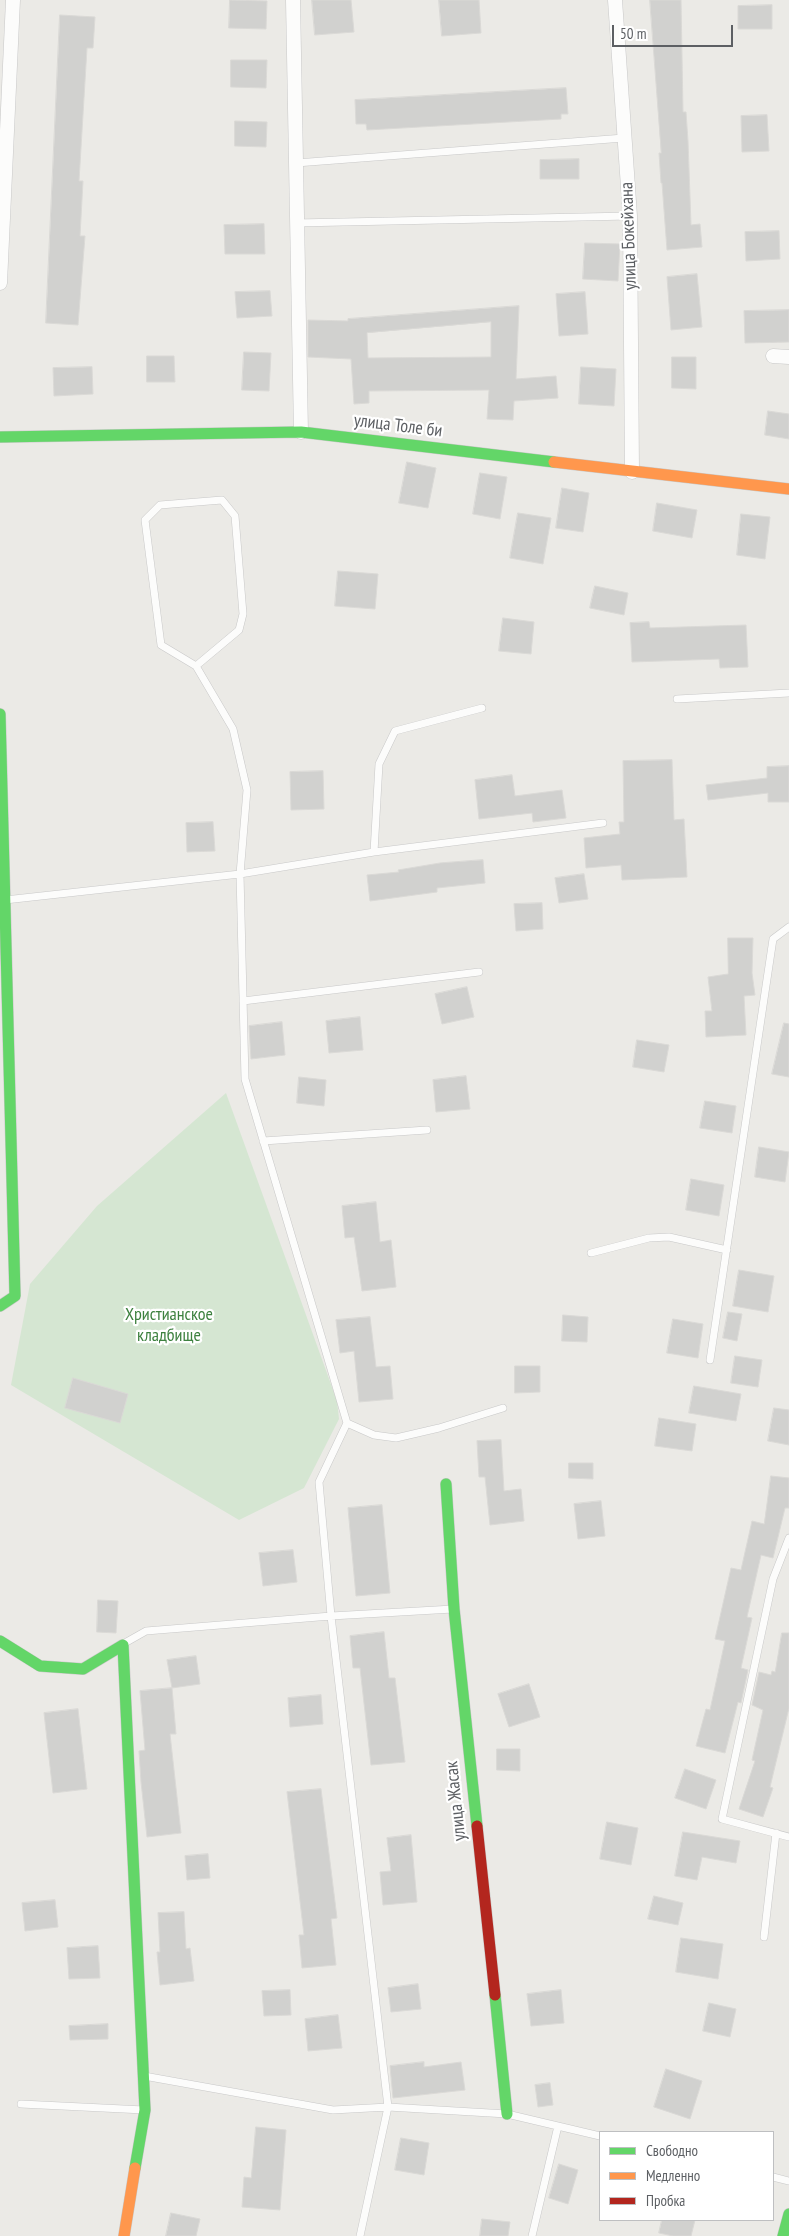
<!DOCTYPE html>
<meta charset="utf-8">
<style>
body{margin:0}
#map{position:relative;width:789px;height:2236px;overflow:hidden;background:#ebeae6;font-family:"PT Sans Narrow",sans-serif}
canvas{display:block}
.legend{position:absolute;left:599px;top:2131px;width:175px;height:90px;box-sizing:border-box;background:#fff;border:1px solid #bebfc1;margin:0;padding:6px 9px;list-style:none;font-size:15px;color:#5c5f63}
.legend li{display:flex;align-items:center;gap:10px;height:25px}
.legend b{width:25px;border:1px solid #bebfc1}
.scale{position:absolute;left:612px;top:25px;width:121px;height:22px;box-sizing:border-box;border:2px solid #5c5f63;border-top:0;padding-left:6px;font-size:15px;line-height:18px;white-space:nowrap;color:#5c5f63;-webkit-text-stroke:4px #fff;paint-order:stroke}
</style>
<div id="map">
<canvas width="789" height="2236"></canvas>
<ul class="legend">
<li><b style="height:6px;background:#63d668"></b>Свободно</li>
<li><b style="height:6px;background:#ff974d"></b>Медленно</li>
<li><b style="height:6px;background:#b3261e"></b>Пробка</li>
</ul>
<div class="scale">50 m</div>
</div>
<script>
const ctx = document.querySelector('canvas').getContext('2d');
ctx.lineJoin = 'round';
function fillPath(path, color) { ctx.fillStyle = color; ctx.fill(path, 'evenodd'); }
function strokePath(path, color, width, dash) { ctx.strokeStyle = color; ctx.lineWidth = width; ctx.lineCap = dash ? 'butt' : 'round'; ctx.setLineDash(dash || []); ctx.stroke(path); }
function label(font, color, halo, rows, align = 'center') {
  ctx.font = font + ' "PT Sans Narrow",sans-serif'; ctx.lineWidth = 4.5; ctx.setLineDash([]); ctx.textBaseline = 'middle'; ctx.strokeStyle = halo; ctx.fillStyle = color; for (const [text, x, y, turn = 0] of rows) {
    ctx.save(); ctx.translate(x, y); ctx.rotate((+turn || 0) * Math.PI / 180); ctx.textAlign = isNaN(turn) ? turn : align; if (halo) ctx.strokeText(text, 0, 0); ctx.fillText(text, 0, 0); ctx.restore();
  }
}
const green = new Path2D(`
 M226,1093L337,1401L339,1419L304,1488L239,1520L11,1385L30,1284L97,1206Z`);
const building = new Path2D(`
 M230,0L267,1L266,29L229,28Z
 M312,0H351L354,32L315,35Z
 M439,0H479L481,33L442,36Z
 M650,0H681L683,112H686L688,141L691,225L700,224L702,247L667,250L662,183H661L659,153H661Z
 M772,5V29H738V6Z
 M60,15L95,17L93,48H87L79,181H83L80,236H85L78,325L46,323Z
 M231,60H267L266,88L231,87Z
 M566,88L568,114H561V119L367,130L366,124H356L355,100Z
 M767,115L769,151L742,152L741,116Z
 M235,121L267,122L266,147L235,146Z
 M579,159V179H540V160Z
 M264,224L265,254H225L224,225Z
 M779,231L780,259L746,261L745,232Z
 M585,243L620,244L618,281L583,279Z
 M697,274L702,327L671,330L667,277Z
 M270,291L272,316L237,318L235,292Z
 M585,292L588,334L559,336L556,294Z
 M519,306L516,379L556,376L558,398L514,401L513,420L487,419L489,390L369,391V403L354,404L351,359L308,357V320L348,321V319ZM491,322V357L368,358L367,333Z
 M789,310V342L745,343L744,311Z
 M244,352L271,353L269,391L242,390Z
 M147,356H174L175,382H147Z
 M672,357H696V389L672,388Z
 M92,367L93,394L54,396L53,368Z
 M581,367L616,369L614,406L579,404Z
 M768,411L789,414V439L765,435Z
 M407,462L436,468L428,508L399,503Z
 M480,473L507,477L500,519L473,514Z
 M562,488L589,493L583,532L556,528Z
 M657,503L697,510L692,538L653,531Z
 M518,513L551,518L543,564L510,558Z
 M741,514L770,517L765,559L737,555Z
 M338,571L378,574L375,609L335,606Z
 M595,586L628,593L624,615L590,608Z
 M503,618L534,622L531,654L499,651Z
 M649,622L650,628L746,625L748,667L720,668L719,659L632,662L630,623Z
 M672,760L674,820L684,819L687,877L622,880L621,865L586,868L584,838L620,834L619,822H624L623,761Z
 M789,766V802H768V793L708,800L706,785L767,778V767Z
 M323,771L324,809L291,810L290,772Z
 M512,775L515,796L562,790L566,818L533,822L532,813L479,819L475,780Z
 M213,822L215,851L187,852L186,823Z
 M483,860L485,883L437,888V892L370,901L367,875L399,872L398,870L440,863Z
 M584,874L588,899L559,903L555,878Z
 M542,903L543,929L516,931L514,904Z
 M728,938H753L752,973L755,995L744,996L746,1035L706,1037L705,1011H712L708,977L728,974Z
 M467,987L474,1017L442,1024L435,994Z
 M360,1017L363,1050L329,1053L326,1021Z
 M282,1022L285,1055L251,1059L249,1026Z
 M784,1023L789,1024V1077L772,1074Z
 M637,1040L669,1045L664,1072L633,1067Z
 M466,1076L470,1109L436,1112L433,1080Z
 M299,1077L326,1080L324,1106L297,1103Z
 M705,1101L736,1106L732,1133L700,1128Z
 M759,1147L789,1152L785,1182L755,1177Z
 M691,1179L724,1185L719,1216L686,1210Z
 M376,1202L380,1242L391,1240L396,1287L362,1291L354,1237L345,1238L342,1206Z
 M739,1270L774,1276L768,1312L733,1306Z
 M728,1312L742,1314L737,1341L723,1338Z
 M563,1315L588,1317L587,1342L562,1341Z
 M370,1317L376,1367L390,1366L393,1399L359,1402L354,1351L340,1353L336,1320Z
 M673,1319L703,1324L698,1358L667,1353Z
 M735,1356L762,1360L758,1387L731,1383Z
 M515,1366H540V1392L515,1393Z
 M73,1378L128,1394L120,1423L65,1408Z
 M694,1386L741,1394L736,1421L689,1413Z
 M774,1408L789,1410V1445L768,1441Z
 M659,1418L696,1424L692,1451L655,1446Z
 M501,1440L504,1491L521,1489L524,1521L490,1525L485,1477H479L477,1441Z
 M569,1463H593V1479L569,1478Z
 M771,1476L789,1478V1508H785L773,1558L761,1555L747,1617L752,1618L741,1668L748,1670L741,1703L738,1702L725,1753L696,1746L706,1709L710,1710L725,1641L715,1639L731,1568L741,1570L752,1521L764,1524Z
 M601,1501L605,1536L578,1539L574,1504Z
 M382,1505L390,1593L356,1596L348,1508Z
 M293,1550L297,1582L263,1586L259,1553Z
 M98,1600L118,1601L116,1633L97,1632Z
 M384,1632L389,1678H395L405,1762L371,1765L360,1668H353L350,1636Z
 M782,1633H789V1708L770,1787L773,1788L763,1817L739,1809L755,1761L752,1760L763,1710L752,1705L759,1672L771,1675L772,1671L775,1672Z
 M196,1656L200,1684L172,1688L167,1660Z
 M529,1684L540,1717L509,1727L498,1694Z
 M172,1688L176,1734H170L181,1833L147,1837L141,1782L139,1751L145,1750L140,1691Z
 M321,1695L323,1724L290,1727L288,1698Z
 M78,1709L87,1789L53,1793L44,1713Z
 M497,1749H520V1771L497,1770Z
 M685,1769L716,1780L706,1809L675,1798Z
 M321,1789L337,1918L331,1919L336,1965L302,1968L299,1935H304L287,1792Z
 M607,1822L638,1828L631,1865L600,1859Z
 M683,1832L740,1841L736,1863L702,1857L697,1880L675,1876Z
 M411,1835L417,1902L383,1905L380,1872L391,1871L387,1838Z
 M208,1854L210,1878L187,1880L185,1856Z
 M654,1896L683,1903L678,1925L648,1919Z
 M55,1900L58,1927L25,1931L22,1903Z
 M184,1912L186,1949L190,1948L194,1981L160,1985L157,1952H160L158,1913Z
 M681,1938L723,1944L718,1979L676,1972Z
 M98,1946L100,1978L69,1979L67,1948Z
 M418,1984L421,2009L391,2012L388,1988Z
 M290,1990L291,2015L264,2016L262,1991Z
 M561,1990L564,2023L531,2026L527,1994Z
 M709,2003L736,2009L730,2037L703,2031Z
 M338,2015L342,2048L308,2051L305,2019Z
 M108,2024V2039L70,2040L69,2026Z
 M424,2062V2067L461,2062L465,2090L393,2098L390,2066Z
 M666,2069L702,2081L690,2119L654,2107Z
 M550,2083L553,2105L538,2107L535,2085Z
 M256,2127L286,2130L280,2210L242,2207L244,2177L251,2178Z
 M401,2138L429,2143L424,2175L395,2170Z
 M559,2164L578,2170L568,2204L549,2198Z
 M171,2213L200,2219L196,2236H166Z
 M482,2219L510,2222L508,2236H480Z
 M662,2220H695L691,2236H673L659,2233Z`);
const lane = new Path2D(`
 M296,163L624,138
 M296,223L630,216
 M196,666L239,630L243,614L235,516L222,500L160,505L145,520L161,645L196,666L233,729L247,790L240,874L245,1079L347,1423L319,1482L331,1616L388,2107L360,2236
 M677,699L789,693
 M374,852L603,823
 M5,900L240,874L374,852L379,764L395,731L482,708
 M243,1001L479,972
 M263,1141L427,1130
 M591,1253L649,1238L669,1237L727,1250
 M710,1360L773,939L789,927
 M347,1423L374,1435L396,1438L439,1428L503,1408
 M789,1538L773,1579L722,1819L789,1837
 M123,1644L146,1631L331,1616L453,1609
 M764,1937L776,1833
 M144,2076L333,2110L388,2107L507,2114L600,2136
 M21,2104L144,2110
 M773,2177L789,2181
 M532,2236L558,2126`);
const street = new Path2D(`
 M293,0L301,432
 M615,0L630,216L632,472
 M0,283L13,0
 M773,356L789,357`);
const fast = new Path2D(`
 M0,437L301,432L554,462
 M0,714L15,1296L0,1306
 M446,1484L454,1609L477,1826
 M0,1641L40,1666L83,1669L123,1645L145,2110L135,2168
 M495,1995L507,2114
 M783,2236L789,2214`);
const slow = new Path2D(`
 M554,462L789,489
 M124,2236L135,2168`);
const jam = new Path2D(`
 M477,1826L495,1995`);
const streetNames = [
 ["улица Бокейхана",629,236,-92],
 ["улица Толе би",398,426,7],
 ["улица Жасак",456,1801,-96]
];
const parkNames = [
 ["Христианское",169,1315],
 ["кладбище",169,1336]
];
fillPath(green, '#d5e6d2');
fillPath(building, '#d1d1cf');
strokePath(building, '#dad9d6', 1);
strokePath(lane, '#c8c8c8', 8);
strokePath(street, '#c8c8c8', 15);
strokePath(fast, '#c8c8c7', 12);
strokePath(slow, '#c8c8c7', 12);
strokePath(jam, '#c8c8c7', 12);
strokePath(lane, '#fcfcfb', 7);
strokePath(street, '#fcfcfb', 14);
strokePath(fast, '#63d668', 11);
strokePath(slow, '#ff974d', 11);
strokePath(jam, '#b3261e', 11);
label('18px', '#5c5f63', '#fff', streetNames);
label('18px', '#3d813f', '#fff', parkNames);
</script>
